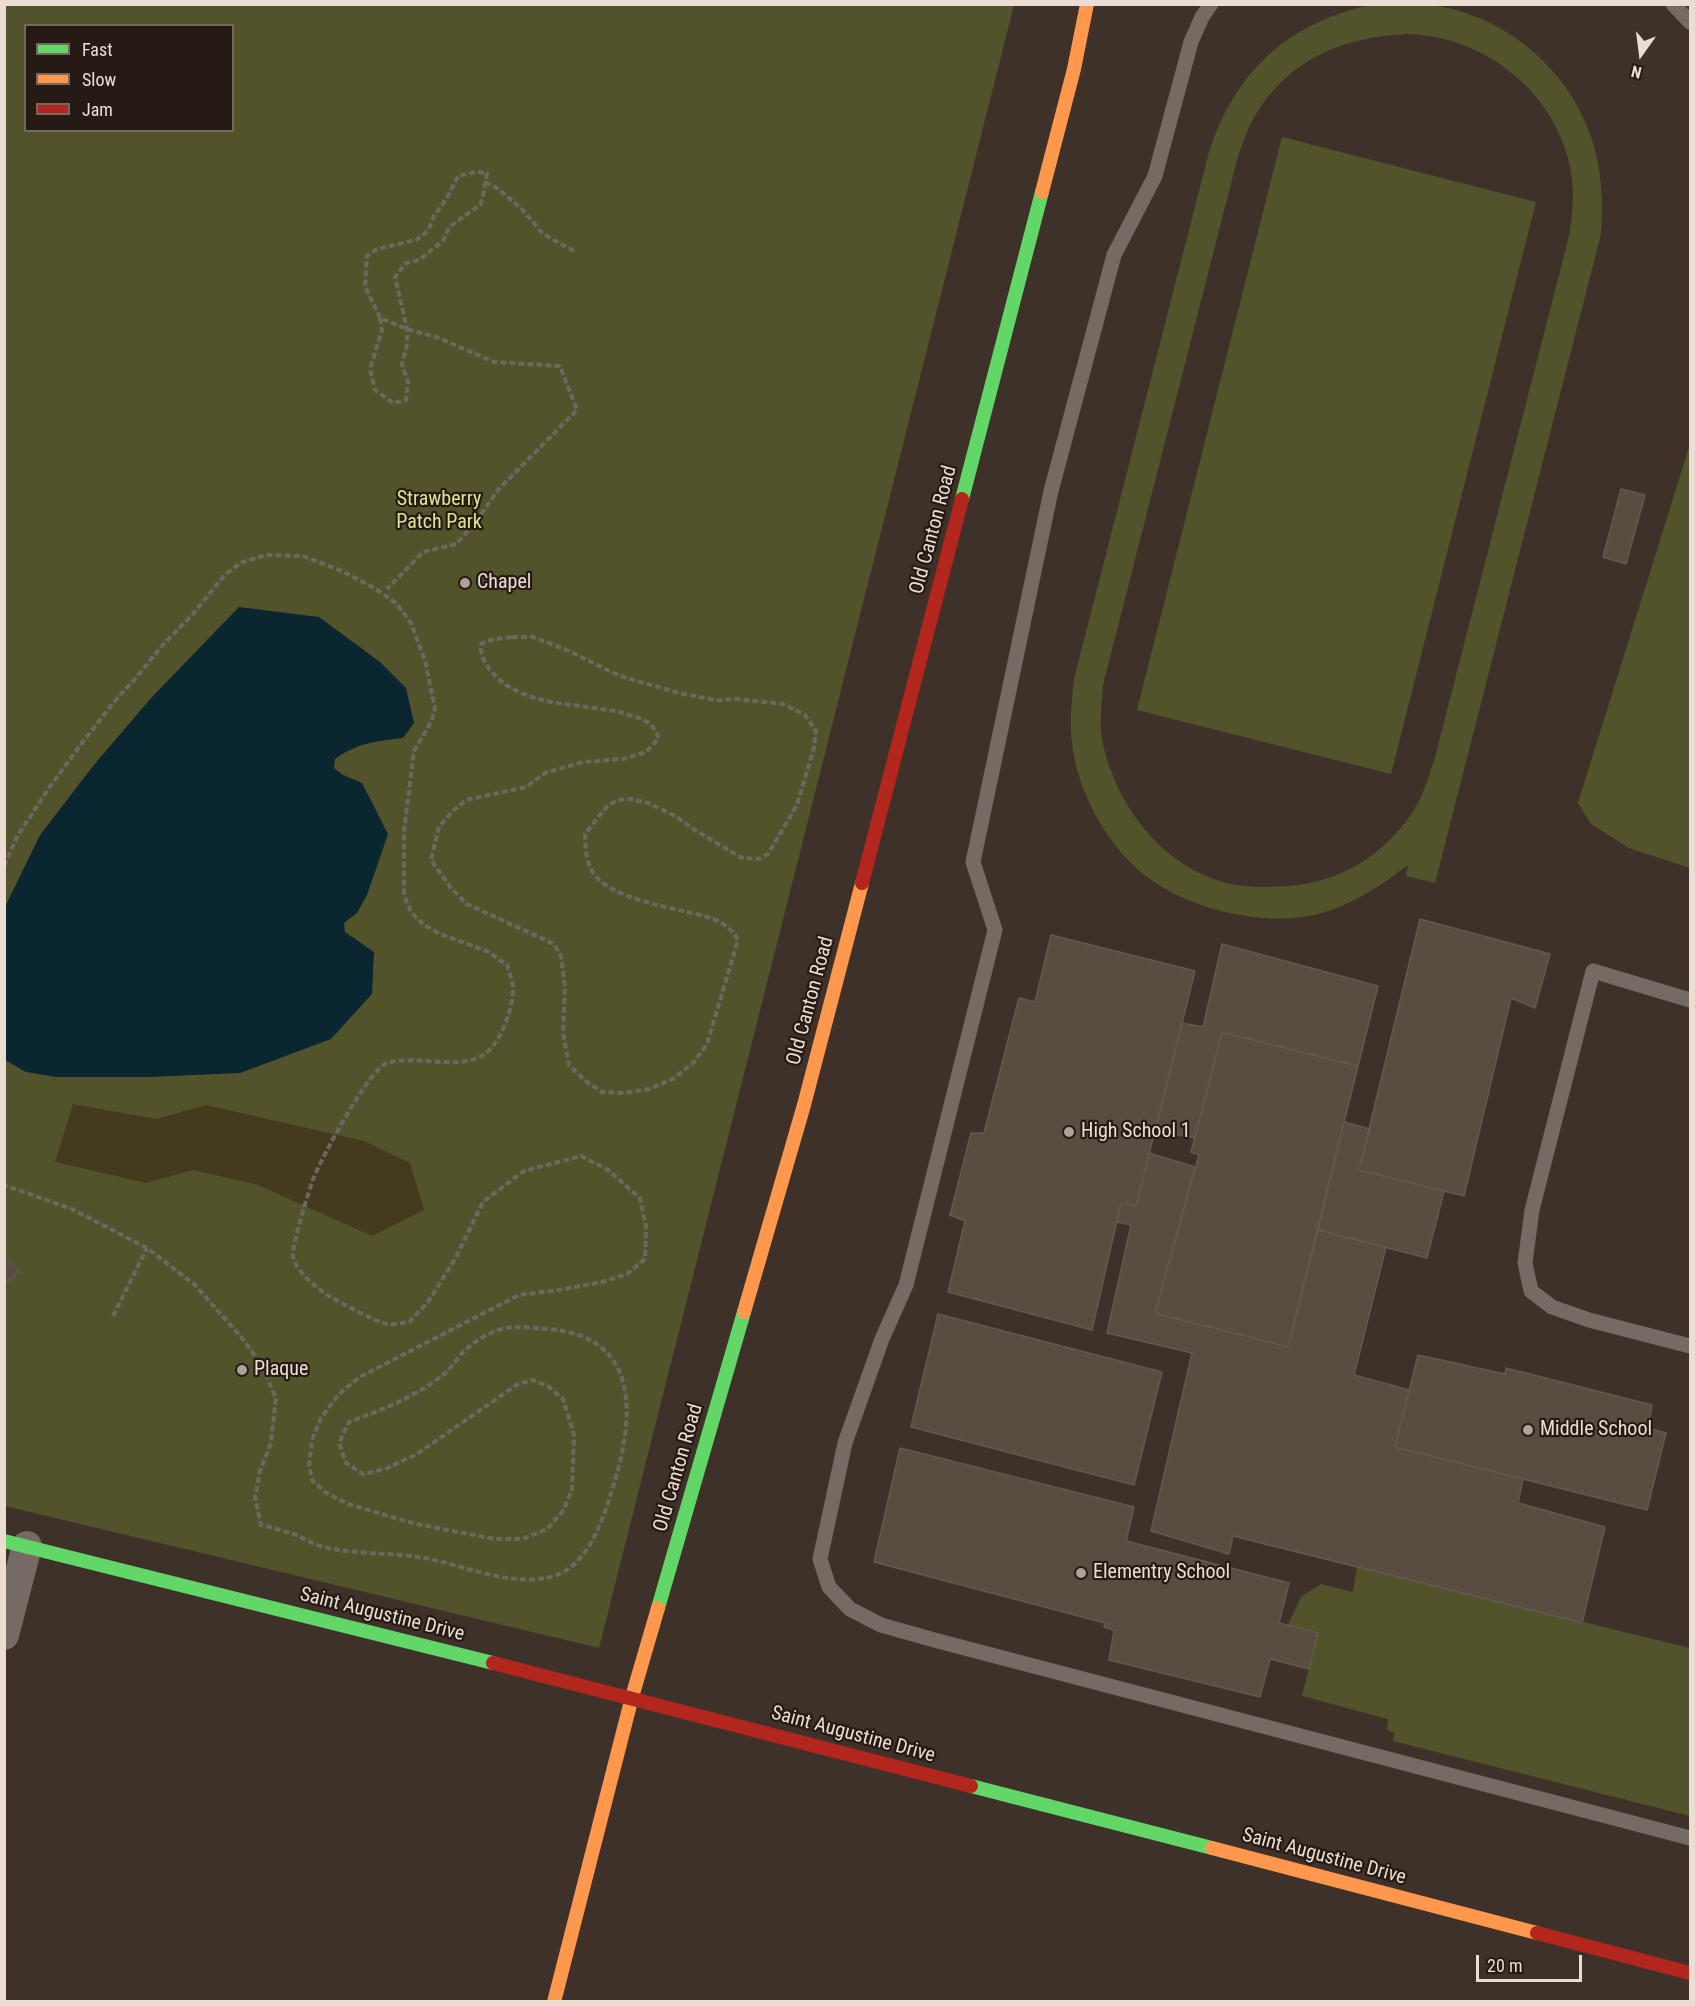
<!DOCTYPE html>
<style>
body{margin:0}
#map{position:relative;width:1695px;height:2006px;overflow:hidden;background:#3e3129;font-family:"Roboto Condensed",sans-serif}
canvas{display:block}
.frame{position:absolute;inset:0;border:6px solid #ecddd4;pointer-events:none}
.legend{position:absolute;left:24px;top:24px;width:210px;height:108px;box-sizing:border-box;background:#251a14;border:2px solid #756861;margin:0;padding:8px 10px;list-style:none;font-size:18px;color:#ecddd4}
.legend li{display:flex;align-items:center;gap:12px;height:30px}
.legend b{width:30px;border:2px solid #756861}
.north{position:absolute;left:1611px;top:24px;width:60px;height:60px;-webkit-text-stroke:4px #251a14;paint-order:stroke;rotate:194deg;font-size:16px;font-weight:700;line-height:24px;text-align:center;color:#ecddd4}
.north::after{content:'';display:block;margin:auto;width:21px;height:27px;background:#ecddd4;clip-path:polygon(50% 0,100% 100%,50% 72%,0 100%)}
.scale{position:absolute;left:1476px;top:1955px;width:106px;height:27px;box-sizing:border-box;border:3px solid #ecddd4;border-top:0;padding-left:8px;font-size:18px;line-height:21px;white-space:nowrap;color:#ecddd4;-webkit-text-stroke:4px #251a14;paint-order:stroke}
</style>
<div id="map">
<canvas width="1695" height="2006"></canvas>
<div class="frame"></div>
<ul class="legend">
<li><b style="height:8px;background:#63d668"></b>Fast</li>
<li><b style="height:8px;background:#ff974d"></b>Slow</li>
<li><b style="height:8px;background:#b3261e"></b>Jam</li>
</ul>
<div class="north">N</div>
<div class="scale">20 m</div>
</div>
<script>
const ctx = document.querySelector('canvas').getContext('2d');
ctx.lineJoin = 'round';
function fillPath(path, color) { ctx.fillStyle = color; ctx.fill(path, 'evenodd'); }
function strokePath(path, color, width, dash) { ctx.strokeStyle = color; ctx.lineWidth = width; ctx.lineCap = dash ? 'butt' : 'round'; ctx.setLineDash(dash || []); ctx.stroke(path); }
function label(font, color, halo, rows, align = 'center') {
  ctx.font = font + ' "Roboto Condensed",sans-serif'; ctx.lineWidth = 4.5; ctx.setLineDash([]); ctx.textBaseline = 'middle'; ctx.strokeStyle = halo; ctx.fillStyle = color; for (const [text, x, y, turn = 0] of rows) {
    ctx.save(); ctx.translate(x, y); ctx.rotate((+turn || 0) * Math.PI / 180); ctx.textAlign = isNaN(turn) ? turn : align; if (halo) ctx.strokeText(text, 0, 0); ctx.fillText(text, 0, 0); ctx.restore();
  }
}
const green = new Path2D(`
 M5,5H1014L599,1648L5,1506ZM26,26H232V130H26Z
 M1370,5C1390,4 1411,2 1430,5C1505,14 1572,71 1593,143C1602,172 1603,203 1601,234L1435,883L1406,876L1408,865C1382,885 1356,902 1325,912C1296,921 1264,920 1235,914C1198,907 1158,890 1131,863C1100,832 1076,785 1072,742C1069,721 1072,700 1074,679L1209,152C1235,71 1288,23 1370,5ZM1408,34C1481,36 1549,87 1568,158C1575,185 1574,213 1568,240L1434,761C1429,774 1425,790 1418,803C1391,851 1344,881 1290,886C1271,887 1251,888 1231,884C1163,869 1116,806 1102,740C1099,722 1102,703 1103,685L1238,156C1243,142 1248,127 1256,114C1291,57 1345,37 1408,34Z
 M1282,137L1536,202L1391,774L1137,710Z
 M1690,444V868L1629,848L1591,824L1578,803Z
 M1357,1567L1690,1648V1816L1393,1741L1394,1733L1387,1730L1388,1719L1302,1696L1318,1633L1288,1625L1301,1597L1321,1584L1353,1592Z`);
const sand = new Path2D(`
 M73,1104L156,1119L206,1105L364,1141L410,1163L424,1210L372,1236L258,1185L193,1170L146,1183L55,1162Z`);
const water = new Path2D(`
 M239,607L319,617L380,662L406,688L414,723L403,738C378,741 356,743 335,759L334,768L343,775L362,783L388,834L367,895L357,913L344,923L345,932L374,952L372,994L331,1039L240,1073L149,1077H56L26,1072L5,1060V907L40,835L93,766L151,698Z`);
const building = new Path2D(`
 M1621,489L1645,495L1626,564L1603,557Z
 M1420,919L1550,954L1535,1008L1511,998L1464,1196L1359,1170Z
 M1051,935L1195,971L1136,1206L1121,1203L1092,1330L948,1292L965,1221L950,1215L971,1133H984L1019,998L1035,1002Z
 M1222,944L1378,986L1358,1066L1222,1032L1195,1138L1155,1131L1182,1023L1203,1027Z
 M1222,1032L1358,1066L1288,1347L1155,1313L1199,1155L1191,1152Z
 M1344,1122L1370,1129L1359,1170L1444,1191L1427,1258L1318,1230Z
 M1149,1153L1195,1167L1155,1313L1288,1347L1318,1230L1386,1247L1354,1375L1409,1390L1395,1447L1523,1479L1518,1503L1605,1527L1582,1623L1233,1536L1229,1554L1151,1531L1192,1353L1107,1333L1131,1225L1117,1222L1121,1203L1136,1206Z
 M4,1257L20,1270L4,1285Z
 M938,1314L1162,1372L1134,1485L911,1427Z
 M1418,1355L1505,1374L1506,1368L1652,1405L1648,1428L1666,1433L1647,1510L1395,1447Z
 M900,1448L1134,1507L1126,1541L1289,1583L1279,1623L1318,1633L1309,1669L1270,1659L1260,1697L1109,1660L1114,1630L1104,1627L1105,1623L874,1562Z`);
const path = new Path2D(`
 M485,182L497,188L522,209L543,234L574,251
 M380,318L365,286L367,256L377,249L416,240L428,231L434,216L447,198L458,176L475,172L487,173L483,196L480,205L449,227L443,241L419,260L406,263L395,277L407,329V344L402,365L408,382L406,400L393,403L375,390L370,369L382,330L380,318L407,329L439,338L494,362L560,366L577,410L498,490L475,523L456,544L423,552L387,589
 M512,637H533L569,651L620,676L679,693L715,700L736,699L783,704L805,715L816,731L814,748L797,805L768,854L759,859L742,858L698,832L675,816L648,803L631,799L619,800L608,805L585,834C585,847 586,863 594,874C610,896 657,905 683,911C704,916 727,919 738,940L707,1044L694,1062L673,1079L649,1089L624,1093L602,1092L587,1082L569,1065L563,1033L565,987L561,956L554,944L467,904L451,888L431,860L439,827L453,811L466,800L526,787L545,773L583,762L623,759L646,752L659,738C656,733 653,726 649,723C641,718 632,716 623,713C579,702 522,709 490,670C484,662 480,654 481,644L490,640Z
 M4,866L18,835L49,788L85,739L119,696L135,679L161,647L193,614L224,576L240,563L266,555L303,556L344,572L374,588L396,603L411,623L425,660L435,709L431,722L414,751L404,831V895L411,912L424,925L440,934L487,951L507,965C509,972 512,980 513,987C514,1006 501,1042 486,1053C462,1072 415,1054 387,1063C370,1068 322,1157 314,1177C309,1189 292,1245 293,1256C294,1270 318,1289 329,1296C346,1305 369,1319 387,1324C393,1325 403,1323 409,1322L428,1302L455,1259L483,1202L524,1171L581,1156L608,1170L640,1198L646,1227L645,1259L627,1274L602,1282L559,1290L519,1295L360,1377L339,1394L321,1418L312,1440L309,1465L312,1480L325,1492L348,1504L416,1524L495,1539H523L547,1529L563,1511L572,1490L574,1435L563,1399L549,1387L533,1380L518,1384L417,1454L385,1469L363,1474L346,1463L339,1443L349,1422C382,1410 414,1397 442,1376C450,1370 456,1360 463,1352C474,1341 491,1331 506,1328C520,1326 534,1328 547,1329C645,1336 634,1423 611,1493C602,1522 587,1566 554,1576C512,1588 466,1566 425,1558C392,1552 352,1555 321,1546C312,1544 304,1538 296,1535C285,1531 273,1528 261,1525L255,1497L260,1471L271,1443L276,1398L261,1364L242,1338L195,1285L147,1248L72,1209L4,1185
 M113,1316L147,1248`);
const lane = new Path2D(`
 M1211,4L1202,17L1191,42L1155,176L1114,255L1051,491L973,862L995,930L906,1285L882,1339L845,1443L820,1559L829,1587L850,1609L881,1625L938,1641L1690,1838
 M1673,4L1690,22
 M1690,1000L1593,971L1532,1210L1525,1263L1531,1291L1552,1307L1589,1320L1690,1346`);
const street = new Path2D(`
 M4,1635L27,1546`);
const fast = new Path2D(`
 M962,499L1042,192
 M4,1541L493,1663
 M658,1608L744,1312
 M971,1786L1212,1848`);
const slow = new Path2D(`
 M1042,192L1074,69L1087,4
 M744,1312L804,1105L862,883
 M1212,1848L1537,1933
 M554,2002L632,1697L658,1608`);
const jam = new Path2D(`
 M862,883L962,499
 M493,1663L971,1786
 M1537,1933L1690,1973`);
const markers = [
 [465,583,6,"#afa198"],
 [1069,1132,6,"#afa198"],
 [242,1370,6,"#afa198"],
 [1528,1430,6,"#afa198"],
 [1081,1573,6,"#afa198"]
];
const parkNames = [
 ["Strawberry",439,500],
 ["Patch Park",439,523]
];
const streetNames = [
 ["Old Canton Road",934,530,-75],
 ["Old Canton Road",811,1001,-75],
 ["Old Canton Road",679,1468,-74],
 ["Saint Augustine Drive",382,1615,14],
 ["Saint Augustine Drive",853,1735,15],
 ["Saint Augustine Drive",1324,1857,15]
];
const poiNames = [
 ["Chapel",477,583],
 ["High School 1",1081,1132],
 ["Plaque",254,1370],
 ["Middle School",1540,1430],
 ["Elementry School",1093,1573]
];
fillPath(green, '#53532b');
fillPath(sand, '#443b1e');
fillPath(water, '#0a2630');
fillPath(building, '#594d41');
strokePath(building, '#635951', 1.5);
strokePath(path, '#6f6660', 4, [6, 3]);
strokePath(lane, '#756b64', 15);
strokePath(street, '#756b64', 30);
strokePath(fast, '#63d668', 14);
strokePath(slow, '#ff974d', 14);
strokePath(jam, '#b3261e', 14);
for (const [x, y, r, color] of markers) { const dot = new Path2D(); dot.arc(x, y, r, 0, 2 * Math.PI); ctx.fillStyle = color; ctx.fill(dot); strokePath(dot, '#251a14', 2); }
label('20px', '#dee495', '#251a14', parkNames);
label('20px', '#ecddd4', '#251a14', streetNames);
label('20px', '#ecddd4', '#251a14', poiNames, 'left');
</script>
